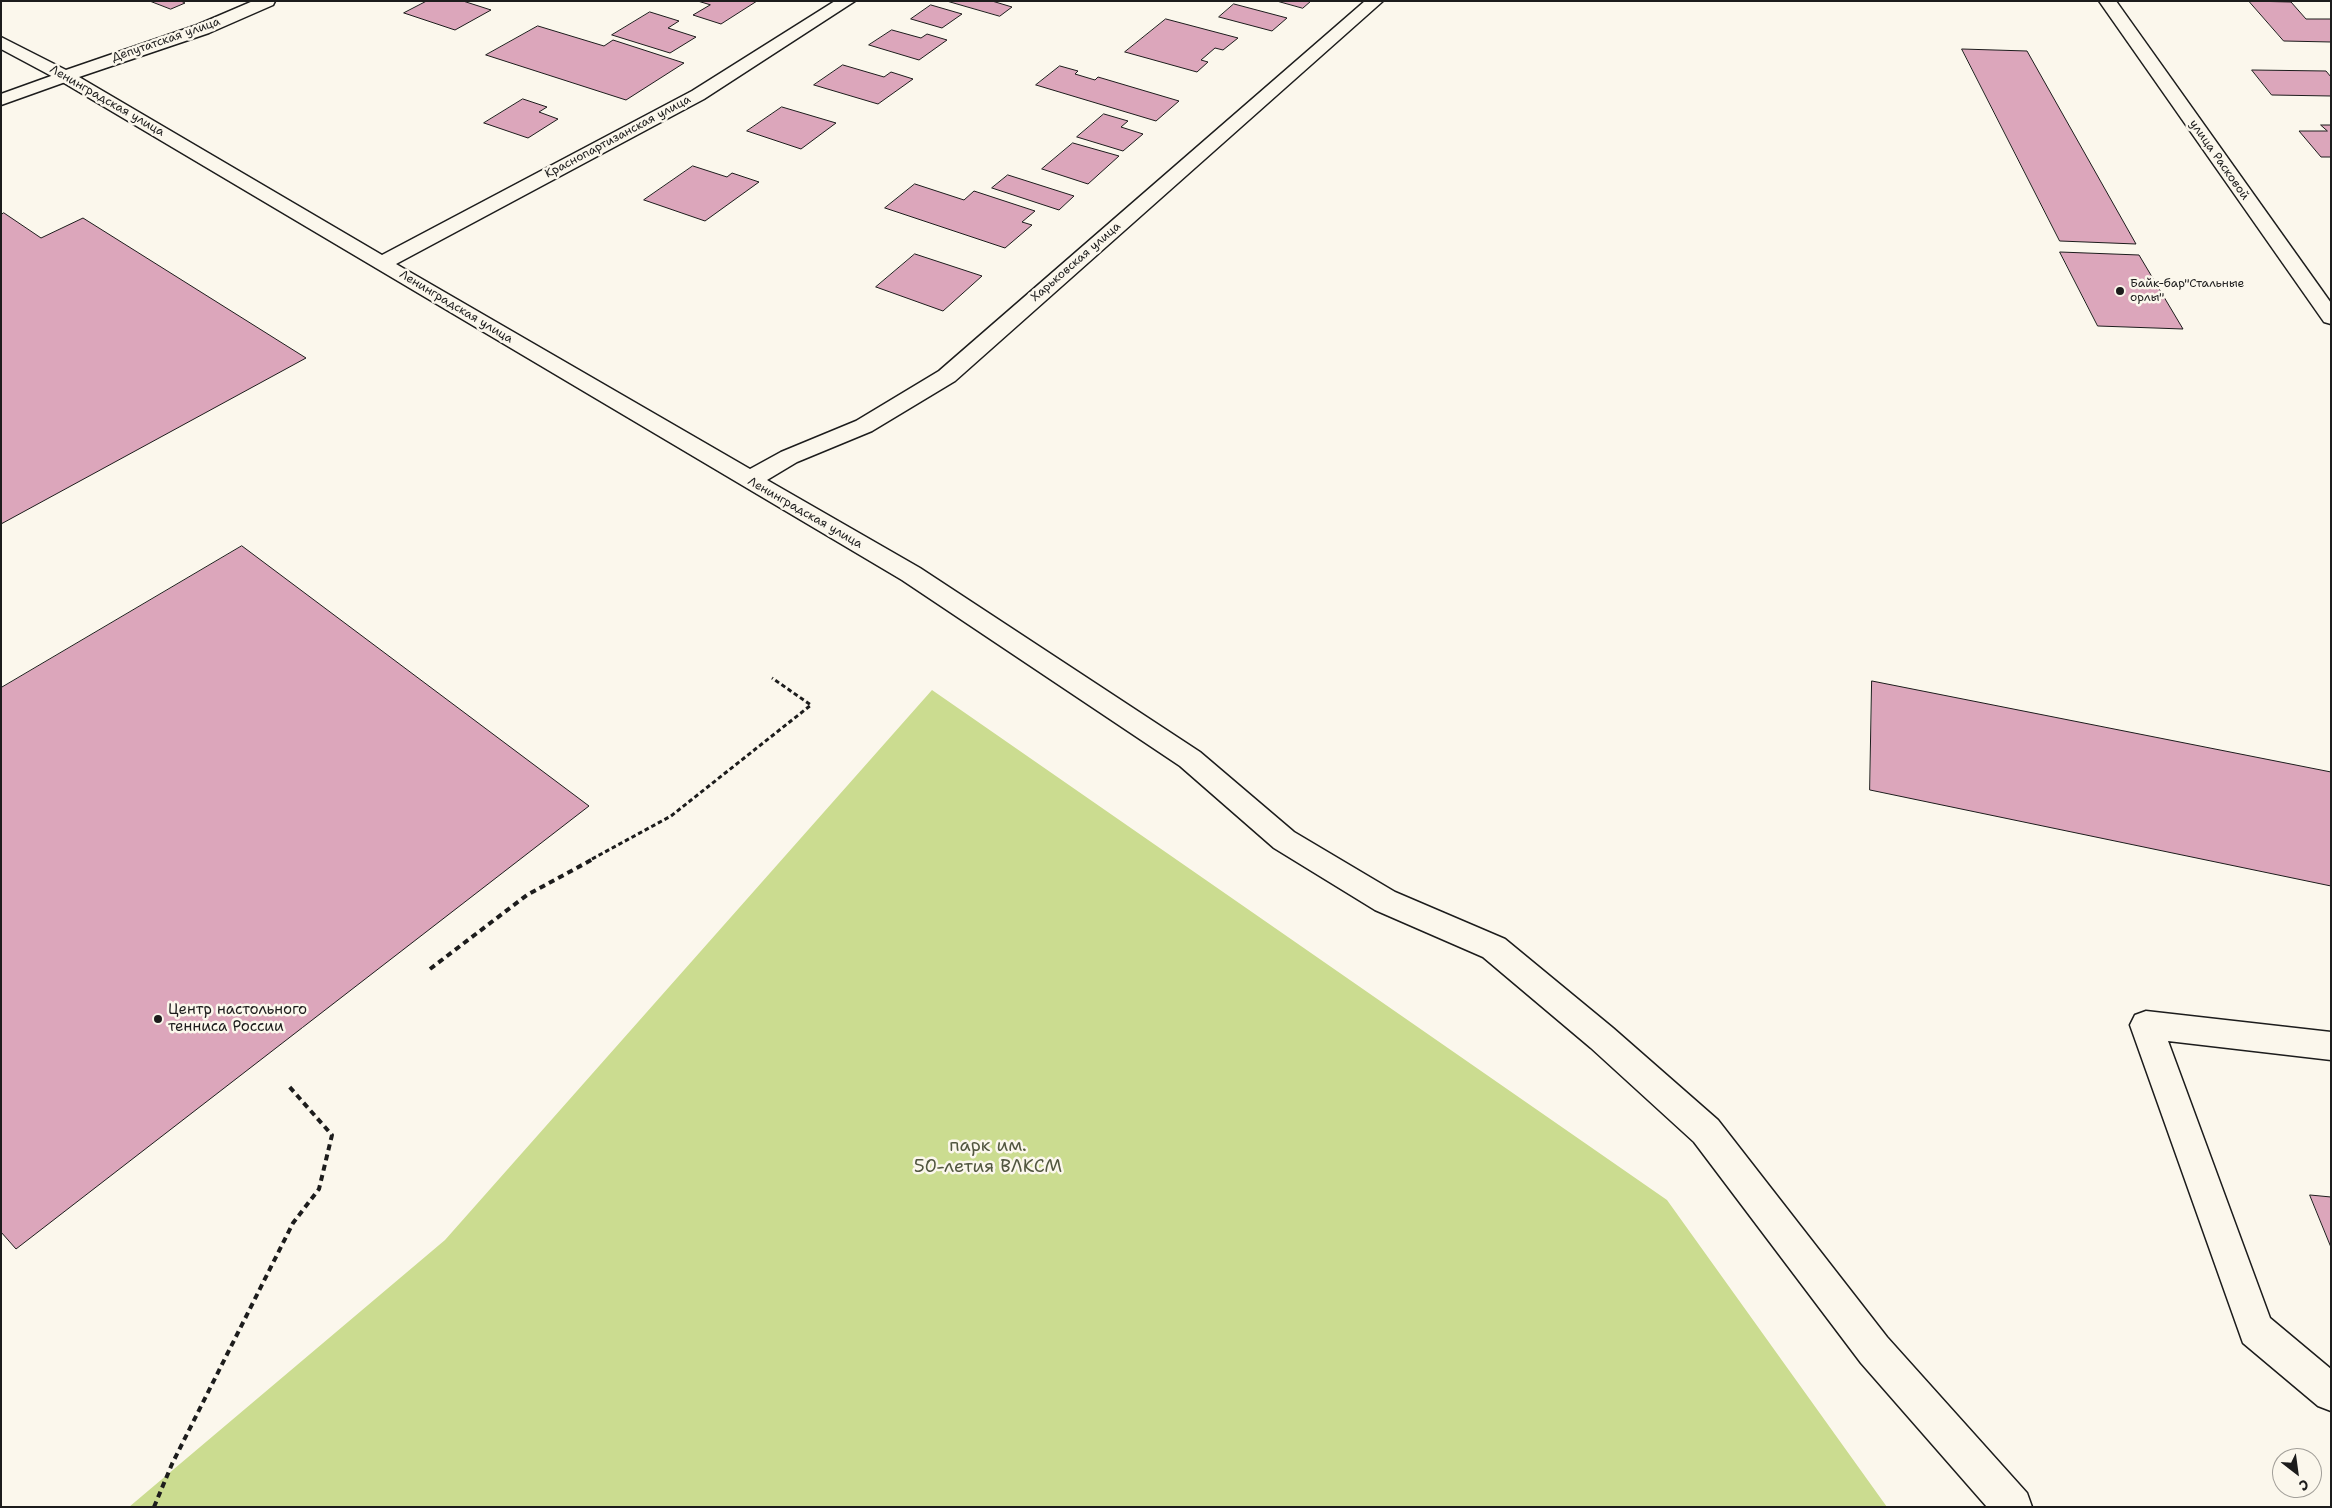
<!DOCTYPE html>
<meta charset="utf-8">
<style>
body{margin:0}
#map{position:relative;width:2332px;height:1508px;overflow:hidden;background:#fbf7ec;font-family:"Shantell Sans",sans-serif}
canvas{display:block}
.frame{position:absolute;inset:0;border:2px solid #1c1c1c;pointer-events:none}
.north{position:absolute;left:2272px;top:1448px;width:50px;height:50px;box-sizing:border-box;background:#fbf7ec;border:1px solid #a29f99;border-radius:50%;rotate:150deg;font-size:14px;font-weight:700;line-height:20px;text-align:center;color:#1c1c1c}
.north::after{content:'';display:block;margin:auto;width:18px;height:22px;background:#1c1c1c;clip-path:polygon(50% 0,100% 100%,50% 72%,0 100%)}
</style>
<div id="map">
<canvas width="2332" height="1508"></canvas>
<div class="frame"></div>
<div class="north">С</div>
</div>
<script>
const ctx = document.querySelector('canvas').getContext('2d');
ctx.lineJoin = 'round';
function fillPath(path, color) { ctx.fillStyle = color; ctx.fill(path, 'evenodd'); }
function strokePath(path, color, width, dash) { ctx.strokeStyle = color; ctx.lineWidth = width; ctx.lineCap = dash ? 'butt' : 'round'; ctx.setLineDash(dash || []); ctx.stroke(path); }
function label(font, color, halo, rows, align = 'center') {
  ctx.font = font + ' "Shantell Sans",sans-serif'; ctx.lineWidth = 5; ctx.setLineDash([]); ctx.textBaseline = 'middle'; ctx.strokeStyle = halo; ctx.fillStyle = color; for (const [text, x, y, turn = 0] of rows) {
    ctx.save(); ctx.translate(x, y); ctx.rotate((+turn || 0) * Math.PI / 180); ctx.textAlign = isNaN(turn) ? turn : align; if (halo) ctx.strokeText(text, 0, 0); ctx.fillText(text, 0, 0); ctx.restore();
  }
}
const green = new Path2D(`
 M932,690L1667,1200L1887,1507H129L445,1240Z`);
const building = new Path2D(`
 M150,1H181L185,3L171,9Z
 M427,1H463L491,10L455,30L404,13Z
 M698,1H757L721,24L693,15L710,5Z
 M947,1H992L1012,7L1000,16Z
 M1277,1H1311L1303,8Z
 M2249,1L2291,2L2306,19H2331V42L2284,41Z
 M1234,4L1287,18L1272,31L1219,17Z
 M931,5L962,14L942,28L911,19Z
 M650,12L679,21L668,28L696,37L670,53L612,35Z
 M1166,19L1238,38L1223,50L1215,48L1201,60L1208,62L1197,72L1125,52Z
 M538,26L604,46L613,40L684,63L626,100L486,55Z
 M892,30L921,38L927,34L947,40L919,60L869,45Z
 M1962,49L2027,51L2136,244L2060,241Z
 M843,65L884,77L891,72L913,79L878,104L814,85Z
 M1060,66L1078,71L1075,74L1095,80L1098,77L1179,101L1156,121L1036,85Z
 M2252,70L2326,71L2331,77V96L2272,95Z
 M523,99L547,107L539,112L558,119L528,138L484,123Z
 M782,107L836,123L801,149L747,131Z
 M1104,114L1128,121L1121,127L1143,134L1123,151L1077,137Z
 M2321,125H2331V157H2321L2299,131H2327Z
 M1073,143L1119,156L1088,184L1042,169Z
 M693,166L727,177L732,173L759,182L705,221L644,200Z
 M1008,175L1074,196L1059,210L992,188Z
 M915,184L964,200L974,191L1035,211L1022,222L1032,225L1005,248L885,208Z
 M4,213L41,238L83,218L306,358L1,524V215Z
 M2060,252L2139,255L2183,329L2098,326Z
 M915,254L982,276L943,311L876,287Z
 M242,546L589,806L16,1249L1,1232V688Z
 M1872,681L2331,772V886L1870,790Z
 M2310,1195L2331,1197V1247Z`);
const pathFar1 = new Path2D(`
 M592,859L671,816L811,705L772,678`);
const path = new Path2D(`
 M430,969L527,895L595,858
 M154,1507L172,1464L293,1223L319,1189L332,1135L287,1084`);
const lane = new Path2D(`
 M65,71L71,72L74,76L71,80L1,105V94Z
 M2146,1011L2331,1032V1060L2168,1041L2270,1318L2331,1369V1411L2318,1406L2243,1343L2130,1025L2135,1015Z`);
const street = new Path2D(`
 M253,1H275L273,5L209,33L79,77L382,255L692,91L835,1H855L704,99L396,264L750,469L781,452L856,421L939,371L1365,1H1383L955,381L872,431L797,462L767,480L920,568L1200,752L1294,832L1395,892L1505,939L1613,1028L1718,1120L1887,1337L2027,1493L2032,1507H1987L1861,1363L1694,1142L1591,1048L1483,957L1375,910L1274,848L1180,766L902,580L59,80L1,49V37L66,70L197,25Z`);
const secondary = new Path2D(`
 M2099,1H2116L2331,303V324L2324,322Z`);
const markers = [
 [2120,291,5,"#1c1c1c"],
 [158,1019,5,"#1c1c1c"]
];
const farStreetnames = [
 ["Депутатская улица",166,40,-19],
 ["Ленинградская улица",107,101,30],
 ["Краснопартизанская улица",618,137,-28],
 ["улица Расковой",2219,160,55],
 ["Харьковская улица",1076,262,-41],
 ["Ленинградская улица",456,307,31],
 ["Ленинградская улица",805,513,30]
];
const farPoinames = [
 ["Байк-бар\"Стальные",2130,284],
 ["орлы\"",2130,298]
];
const poiNames = [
 ["Центр настольного",168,1010],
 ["тенниса России",168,1027]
];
const nearParknames = [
 ["парк им.",988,1146],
 ["50-летия ВЛКСМ",988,1167]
];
fillPath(green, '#cbdc90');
fillPath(building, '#dca6bb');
strokePath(building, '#1c1c1c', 1);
strokePath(lane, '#1c1c1c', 3);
strokePath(street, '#1c1c1c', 3);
strokePath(secondary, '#1c1c1c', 3);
strokePath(pathFar1, '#1c1c1c', 3, [4.5, 3]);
strokePath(path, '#1c1c1c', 4, [6, 4.5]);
fillPath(lane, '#fbf7ec');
fillPath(street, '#fbf7ec');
fillPath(secondary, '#fbf7ec');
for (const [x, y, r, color] of markers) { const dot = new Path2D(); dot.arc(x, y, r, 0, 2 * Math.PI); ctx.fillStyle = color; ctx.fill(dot); strokePath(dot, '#fbf7ec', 2); }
label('12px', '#1c1c1c', '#fbf7ec', farStreetnames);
label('12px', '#1c1c1c', '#fbf7ec', farPoinames, 'left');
label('15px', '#1c1c1c', '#fbf7ec', poiNames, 'left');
label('18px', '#51563f', '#fbf7ec', nearParknames);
</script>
